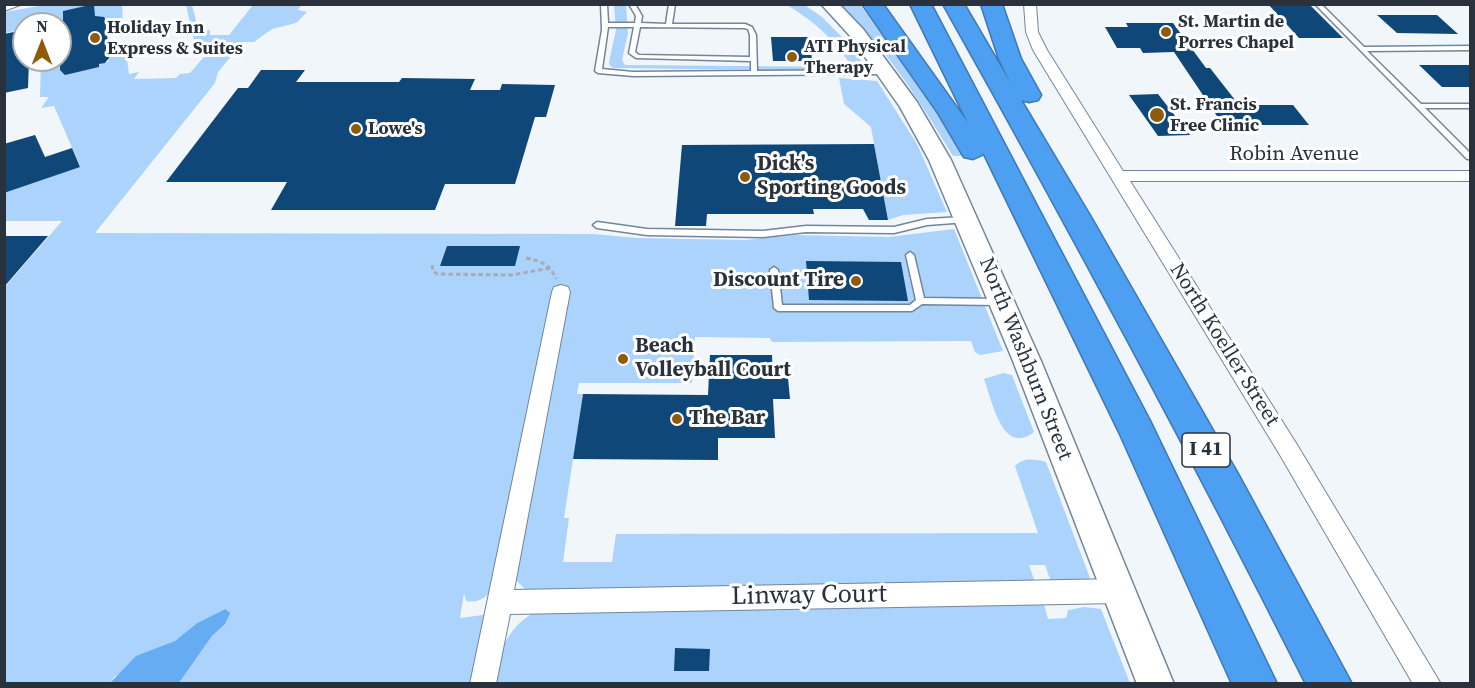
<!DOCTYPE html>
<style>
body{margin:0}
#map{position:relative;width:1475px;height:688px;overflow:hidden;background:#f1f6fb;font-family:"Source Serif 4",serif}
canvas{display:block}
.frame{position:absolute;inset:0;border:6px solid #29323c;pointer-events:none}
.north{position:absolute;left:12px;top:12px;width:60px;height:60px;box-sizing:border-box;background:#fff;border:2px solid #a9adb1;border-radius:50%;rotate:0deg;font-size:16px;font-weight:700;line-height:24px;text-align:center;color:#29323c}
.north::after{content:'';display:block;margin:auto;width:21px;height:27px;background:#8f5b0b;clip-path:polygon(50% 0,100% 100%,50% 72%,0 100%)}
</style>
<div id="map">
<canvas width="1475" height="688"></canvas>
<div class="frame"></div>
<div class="north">N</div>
</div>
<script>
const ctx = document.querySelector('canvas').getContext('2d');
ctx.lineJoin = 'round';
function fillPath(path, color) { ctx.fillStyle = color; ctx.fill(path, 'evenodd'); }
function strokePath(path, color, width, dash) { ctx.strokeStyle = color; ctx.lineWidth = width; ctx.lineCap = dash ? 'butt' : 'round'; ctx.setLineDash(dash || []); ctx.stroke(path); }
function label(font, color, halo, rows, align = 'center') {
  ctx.font = font + ' "Source Serif 4",serif'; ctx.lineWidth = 6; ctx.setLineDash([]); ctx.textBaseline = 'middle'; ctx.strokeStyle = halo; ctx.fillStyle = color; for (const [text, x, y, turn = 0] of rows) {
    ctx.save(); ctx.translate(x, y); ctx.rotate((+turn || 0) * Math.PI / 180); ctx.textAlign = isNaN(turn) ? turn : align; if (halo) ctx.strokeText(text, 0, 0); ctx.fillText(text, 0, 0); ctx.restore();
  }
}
const green = new Path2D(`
 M302,4L298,10L307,12L296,23L272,29L254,42H243L218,72L215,83L95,233L593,234L637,238L746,240L795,235L889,237L954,229L1003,351L980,355L975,352L971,341L772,342L770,338L695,337L692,383H579L577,394H583L564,518H569L563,562H612L616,534L1038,533L1015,466C1023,457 1036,459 1046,462L1090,578L1082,582H1051L1045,565H1029L1035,582L527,591L512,576L542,401L528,405L492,590C484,599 478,603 466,601L464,593L460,618L483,615L488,617L475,683H179L212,636L225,624V609L197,623L175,641L158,649L114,677L110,683H5V287L62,221H5L4,193L80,166L54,106L41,108L49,97H40L41,60H60L62,72L99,67V64L108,62L109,58L106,48L110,46L109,43L125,44L129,74L139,72L134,79L176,78L180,74L190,73L214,45H195L186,5H192L199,32L210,30V35H229L253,5Z
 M626,4L628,33L622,60L625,65L852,67C835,40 814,21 787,5L803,4L822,17L842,37L867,68L859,71L614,68L610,66L609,62L616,30L614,5Z
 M44,5H93L63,11L64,26L60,29V24H24V29L5,33V12Z
 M94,5H122L123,23L114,33L108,34V31H105L104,17L88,18L95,15Z
 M836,5H860L905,66L965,156H953C920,102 886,45 836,5Z
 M839,78L877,81L917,144L947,212L903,215L888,220L871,127L844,104Z
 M1003,373L1012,375L1034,432C1002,457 992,400 984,379Z
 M1042,597L1048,619L1066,618L1068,610L1084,607L1101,609L1130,683L493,684C500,650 505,631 534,612Z`);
const water = new Path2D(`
 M225,609L230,613L225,624L212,636L179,683H110L136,656L175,641L197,623Z`);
const building = new Path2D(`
 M94,4L95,16L104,17L106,20L109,58L105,63L99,64V67L65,75L60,70V29L63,27V11Z
 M1268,4H1309L1343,38H1299Z
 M1377,15H1437L1458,34L1397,33Z
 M1126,23H1173L1206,68H1210L1239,105H1293L1309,125H1223L1174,52L1143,53L1140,48H1117L1105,27H1128Z
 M24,30V60H29L28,88L4,93V34Z
 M771,37H810L812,61H773Z
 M1419,65H1470V87H1442Z
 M261,70H305L296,82H399L402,78L475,79L470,90H500L502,84L555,85L546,117H535L515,184H445L435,210H271L287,182H166L238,88H248Z
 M1158,94L1190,135L1158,136L1129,95Z
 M35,135L45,157L72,148L80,167L4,193V144Z
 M874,144L888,220H869L863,209H813L814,214H707L706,226H675L682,145Z
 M4,236H48L4,287Z
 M447,246H520L515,266H440Z
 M806,261L901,262L908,301L809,300Z
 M710,355H772L773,378H788L790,399H773L775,438H718V460L573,459L583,394L708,395Z
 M675,648L710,649L709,671H674Z`);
const path = new Path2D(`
 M526,258C541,261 550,264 556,279
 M432,265L433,271L437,274L511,275L551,268`);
const lane = new Path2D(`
 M601,4H607L608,23H635L636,16L629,4H635L642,16L641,23L666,24L669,4H675L672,24H745L752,27L756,35L757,71L885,70L888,72L885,74L633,76L598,73L595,71L602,30ZM608,27H634L629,53L636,58L751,61V71L633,72L602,69ZM640,27L744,28L748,29L750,35V57L639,55L635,52Z
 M1315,4H1321L1364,47L1470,46V50L1367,51L1421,104H1470V108H1425L1470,153V159H1467Z
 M964,217L968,220L967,222L927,225L894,233L806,232L763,237L647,235L597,228L593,225L597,222L647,229L763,231L806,226L894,227L927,219Z
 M910,252L914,255L924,298L999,299L1003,302L999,305L922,304L912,311H778L774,308L770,270L774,267L778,270L782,305H910L916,300L906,255Z`);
const street = new Path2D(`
 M4,4H23L4,11Z
 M1024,4H1036L1038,32L1047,50L1123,171H1470V181H1130L1296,443L1441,684H1413L1280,455L1033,50L1026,32Z
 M561,285L568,287L570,292L514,590L1120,579L1129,583L1132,591L1129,599L1120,603L510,614L496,684H470L552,292L554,287Z`);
const secondary = new Path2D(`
 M821,4H839L863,29L917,102L951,160L1041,361L1174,684H1137L1013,361L929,160L900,107L851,37Z`);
const highway = new Path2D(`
 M862,4H883L968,123L910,4H931L1150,421L1277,684H1232L1119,432L984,154L973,159L964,157L938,113Z
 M943,4H964L1011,84L999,59L981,4H1002L1021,59L1041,95L1038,100L1029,102L1021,100L1092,219L1238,474L1352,684H1306C1190,454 1069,228 943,4Z`);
const markers = [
 [1166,32,6,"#8f5b0b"],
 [95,38,6,"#8f5b0b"],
 [792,57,6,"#8f5b0b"],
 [1157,115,8,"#8f5b0b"],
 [356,129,6,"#8f5b0b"],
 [745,177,6,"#8f5b0b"],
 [856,281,6,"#8f5b0b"],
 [623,359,6,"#8f5b0b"],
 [677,419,6,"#8f5b0b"]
];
const farPoinames = [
 ["St. Martin de",1178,22],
 ["Porres Chapel",1178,43],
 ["Holiday Inn",107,28],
 ["Express & Suites",107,49],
 ["ATI Physical",804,47],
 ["Therapy",804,68],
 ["St. Francis",1170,105],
 ["Free Clinic",1170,126],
 ["Lowe's",368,129]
];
const shields = [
 [1206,450,48]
];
const shieldNames = [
 ["I 41",1206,450]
];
const streetNames = [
 ["Robin Avenue",1294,155],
 ["North Koeller Street",1224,345,58],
 ["North Washburn Street",1025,359,68]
];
const poiNames = [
 ["Dick's",757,165],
 ["Sporting Goods",757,189],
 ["Discount Tire",844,281,"right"],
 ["Beach",635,347],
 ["Volleyball Court",635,371],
 ["The Bar",689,419]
];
const nearStreetnames = [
 ["Linway Court",809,596,-1]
];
fillPath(green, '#acd3fc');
fillPath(water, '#66acf3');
fillPath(building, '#0f4779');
strokePath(lane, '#71869c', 3);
strokePath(street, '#71869c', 2);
strokePath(secondary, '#71869c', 3);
strokePath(highway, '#4079b2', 3);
strokePath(path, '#a6acb3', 3, [4.5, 3]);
fillPath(lane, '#fff');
fillPath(street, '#fff');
fillPath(secondary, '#fff');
fillPath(highway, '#4c9ff1');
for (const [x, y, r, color] of markers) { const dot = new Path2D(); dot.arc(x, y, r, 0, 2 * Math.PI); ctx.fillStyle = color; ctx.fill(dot); strokePath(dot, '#fff', 2); }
label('bold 18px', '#29323c', '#fff', farPoinames, 'left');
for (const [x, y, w] of shields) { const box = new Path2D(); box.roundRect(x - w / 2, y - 17, w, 34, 4.5); ctx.fillStyle = '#fff'; ctx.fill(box); strokePath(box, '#29323c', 1.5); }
label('bold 20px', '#29323c', null, shieldNames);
label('21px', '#29323c', '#fff', streetNames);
label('bold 21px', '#29323c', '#fff', poiNames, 'left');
label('26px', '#29323c', '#fff', nearStreetnames);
</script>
